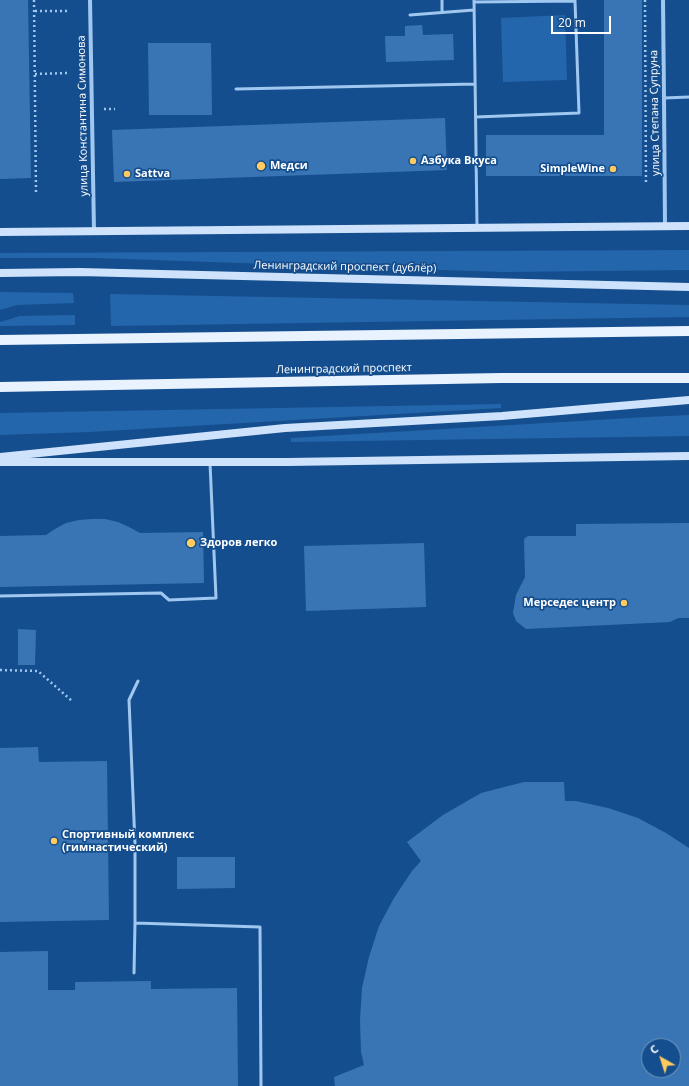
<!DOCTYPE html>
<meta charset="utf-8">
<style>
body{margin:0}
#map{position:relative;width:689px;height:1086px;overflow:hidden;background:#154e8e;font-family:"Open Sans",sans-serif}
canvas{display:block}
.north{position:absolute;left:641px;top:1038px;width:40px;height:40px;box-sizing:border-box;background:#154e8e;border:1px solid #7395bb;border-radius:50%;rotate:321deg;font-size:11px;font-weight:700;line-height:16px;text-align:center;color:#fff}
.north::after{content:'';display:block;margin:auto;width:14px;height:18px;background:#ffcb5f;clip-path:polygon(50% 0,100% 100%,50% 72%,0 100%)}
.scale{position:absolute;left:551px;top:16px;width:60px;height:18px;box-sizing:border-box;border:2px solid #fff;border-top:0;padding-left:5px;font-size:12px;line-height:14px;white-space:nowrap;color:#fff;-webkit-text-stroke:3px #154e8e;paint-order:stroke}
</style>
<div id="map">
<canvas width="689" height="1086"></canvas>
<div class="north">С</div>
<div class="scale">20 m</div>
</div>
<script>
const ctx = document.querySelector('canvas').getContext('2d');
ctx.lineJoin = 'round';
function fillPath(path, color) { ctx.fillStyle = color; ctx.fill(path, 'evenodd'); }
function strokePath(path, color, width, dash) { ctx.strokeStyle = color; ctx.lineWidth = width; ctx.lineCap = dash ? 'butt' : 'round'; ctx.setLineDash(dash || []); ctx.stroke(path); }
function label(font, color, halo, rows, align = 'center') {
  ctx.font = font + ' "Open Sans",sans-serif'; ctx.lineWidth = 3.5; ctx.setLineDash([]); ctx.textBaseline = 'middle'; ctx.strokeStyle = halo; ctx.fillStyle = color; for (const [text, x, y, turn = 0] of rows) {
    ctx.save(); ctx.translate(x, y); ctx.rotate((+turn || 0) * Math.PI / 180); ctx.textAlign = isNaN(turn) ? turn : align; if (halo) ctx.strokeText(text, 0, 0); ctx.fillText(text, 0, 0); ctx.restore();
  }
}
const green = new Path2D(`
 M565,15L567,80L503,82L501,18Z
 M689,250V270L502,272L96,258H0V253Z
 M0,292L73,293L74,303L17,305L0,310Z
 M110,294L689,305V317L111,326Z
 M75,315V325L0,326V322L20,316Z
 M501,404V408L89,432L0,435V413Z
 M689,415V436L291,442V438L648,417Z`);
const building = new Path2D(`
 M0,0H28L31,178L0,179Z
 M604,0H642V176H486V135H604Z
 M422,25L423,35L453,34L454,60L386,62L385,36H405V26Z
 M148,43H211L212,115H149Z
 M445,118L447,170L114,182L112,130Z
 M92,519H105L118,522L129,527L140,533L203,532L204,583L0,587V536L46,535L55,529L66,523L79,520Z
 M689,523V618H678L670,622L526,629L516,621L513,613L516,595L525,577L524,540L525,538L528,536H576V524Z
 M424,543L426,607L306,611L304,546Z
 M18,629L36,630L35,665H18Z
 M38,747L39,762L107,761L109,920L0,922V748Z
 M524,782H564L565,801H576L608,808L638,818L666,833L689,848V1086H335L334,1077L364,1065L361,1052L360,1020L362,988L369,957L379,926L394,898L412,871L421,861L407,842L443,815L481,793ZM649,1046H673V1070H649Z
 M177,857H235V888L177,889Z
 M48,951V990H75V982L151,981V989L237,988L238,1086H0V952Z`);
const path = new Path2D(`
 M34,0L36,194
 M645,0L646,185
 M35,11H68
 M35,74L69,73
 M104,109H115
 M0,670L38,671L72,701`);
const service = new Path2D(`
 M442,0V12
 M474,0L477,226
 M474,2L575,1L579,113L476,117
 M410,15L474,10
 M236,89L475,84
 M664,98L689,97
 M0,596L161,593L169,600L216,598L210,463
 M135,923V844L129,700L138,681
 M134,973L135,923L260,927L261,1086`);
const minor = new Path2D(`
 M90,0L94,231
 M663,0L664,98L665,227`);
const secondary = new Path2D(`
 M0,232L689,226
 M0,273L80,272L689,287
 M0,457L285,428L502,416L689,400
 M0,462H288L689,456`);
const primary = new Path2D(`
 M0,340L689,331
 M0,387L501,378H689`);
const markers = [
 [413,161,4,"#ffcb5f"],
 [261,166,5,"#ffcb5f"],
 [613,169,4,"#ffcb5f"],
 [127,174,4,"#ffcb5f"],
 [191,543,5,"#ffcb5f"],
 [624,603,4,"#ffcb5f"],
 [54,841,4,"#ffcb5f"]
];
const streetNames = [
 ["улица Степана Супруна",655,113,-91],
 ["улица Константина Симонова",83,116,-91],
 ["Ленинградский проспект (дублёр)",345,267,1],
 ["Ленинградский проспект",344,369,-1]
];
const poiNames = [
 ["Азбука Вкуса",421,161],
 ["Медси",270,166],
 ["SimpleWine",605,169,"right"],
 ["Sattva",135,174],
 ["Здоров легко",200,543],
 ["Мерседес центр",616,603,"right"],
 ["Спортивный комплекс",62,835],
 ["(гимнастический)",62,848]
];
fillPath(green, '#2466ab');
fillPath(building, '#3975b5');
strokePath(path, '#a0c7f0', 2.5, [2, 3]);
strokePath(service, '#a0c7f0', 3);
strokePath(minor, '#a0c7f0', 4);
strokePath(secondary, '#cee3fb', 8);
strokePath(primary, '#e9f2ff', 10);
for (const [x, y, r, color] of markers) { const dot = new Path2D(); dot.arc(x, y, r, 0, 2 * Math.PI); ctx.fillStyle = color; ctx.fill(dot); strokePath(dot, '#154e8e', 1.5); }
label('11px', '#fff', '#154e8e', streetNames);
label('bold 11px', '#fff', '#154e8e', poiNames, 'left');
</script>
